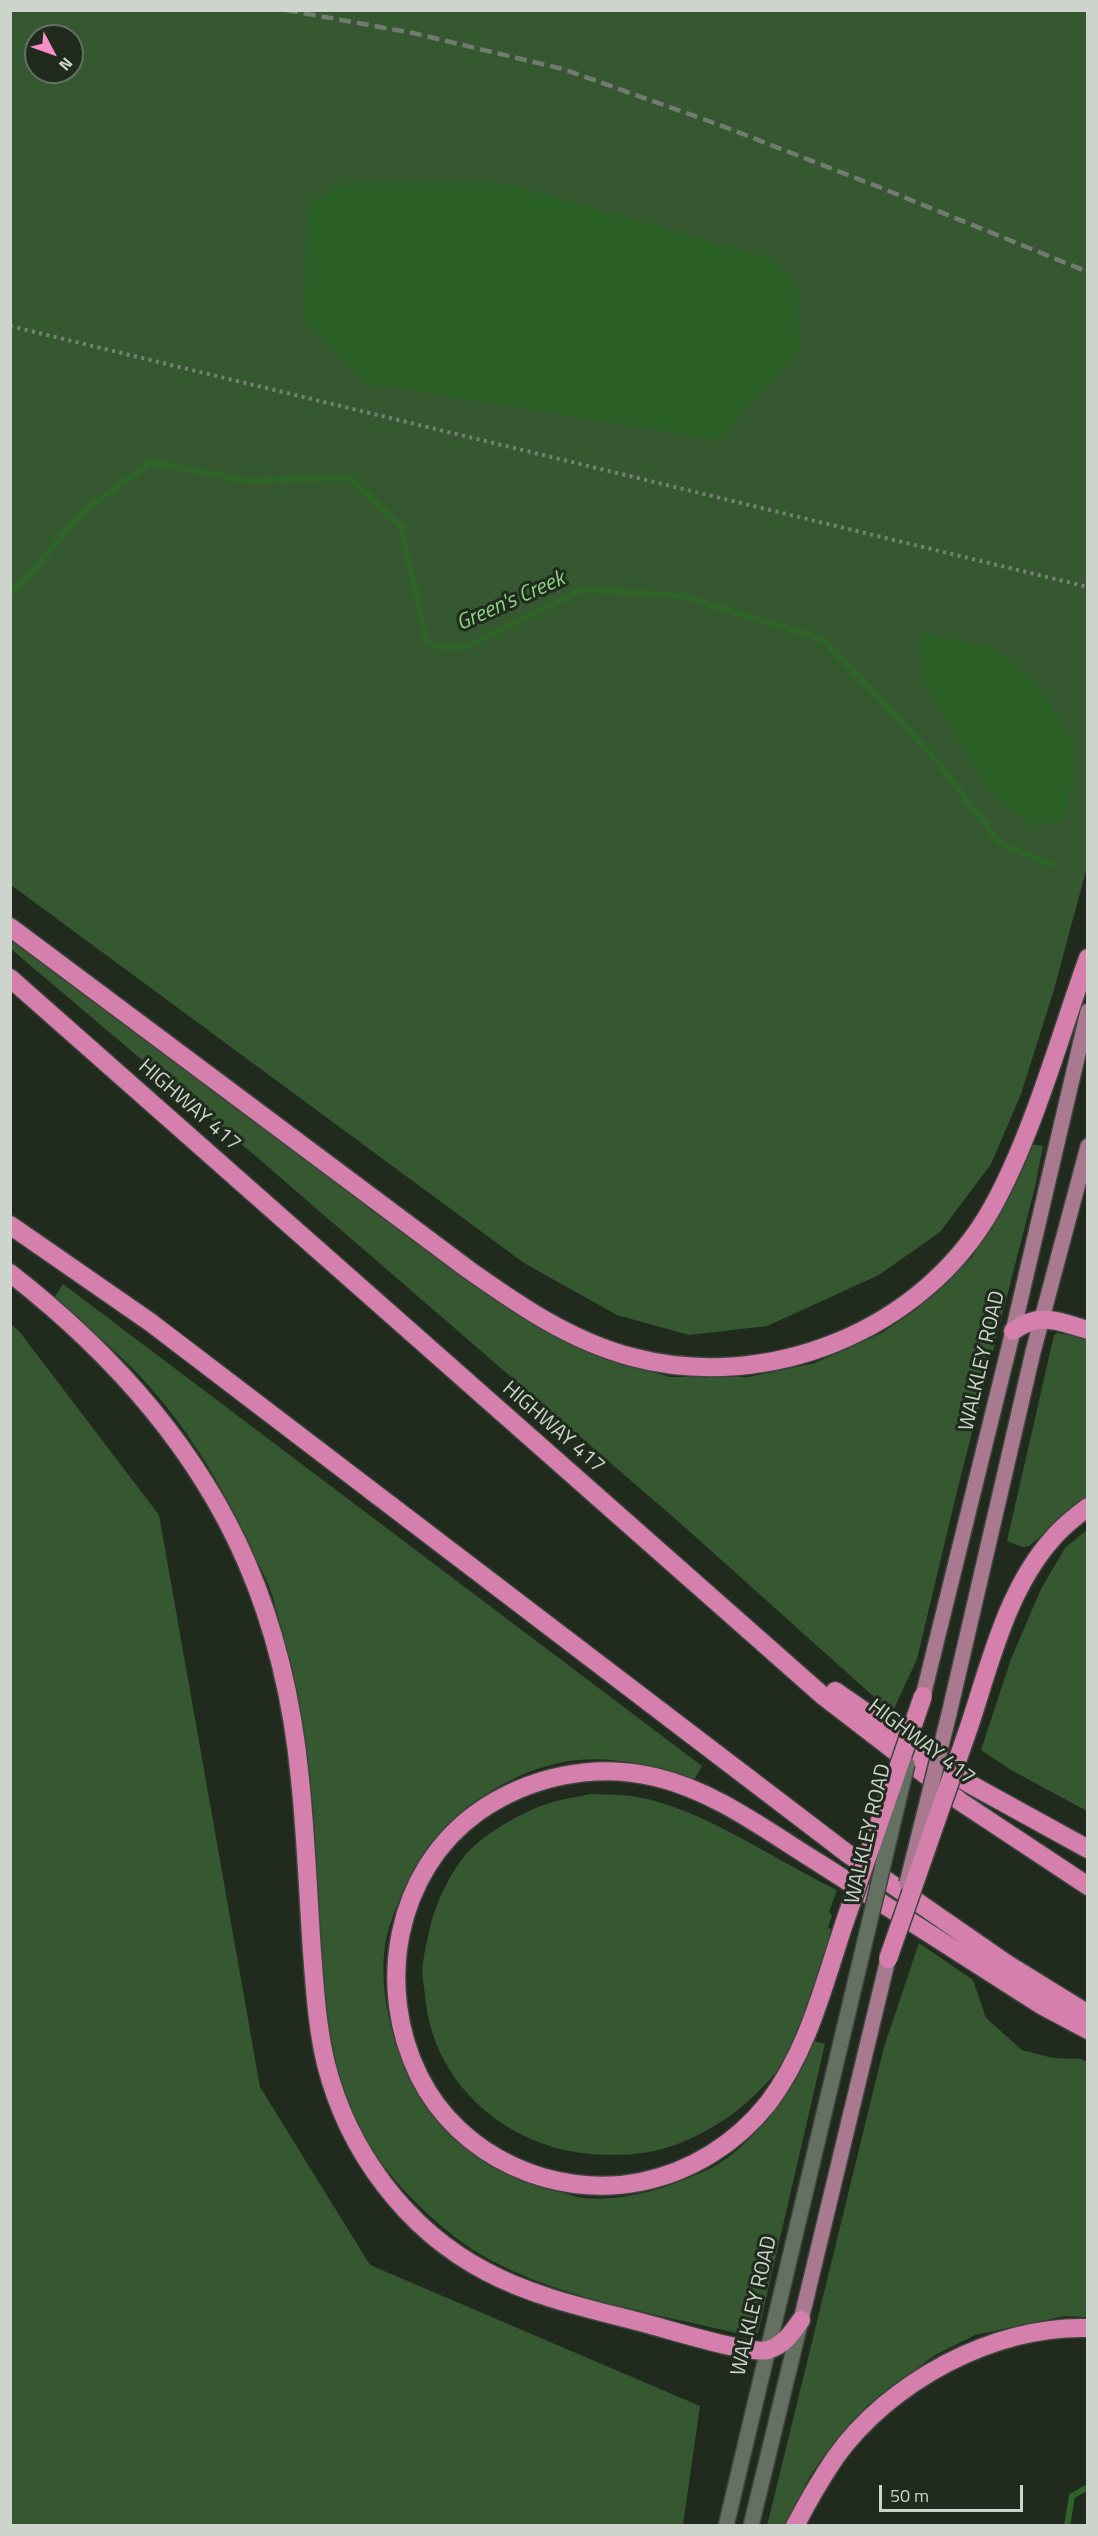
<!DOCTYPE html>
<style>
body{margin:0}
#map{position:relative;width:1098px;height:2536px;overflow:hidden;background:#202b1e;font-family:"Titillium Web",sans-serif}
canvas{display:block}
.frame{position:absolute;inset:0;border:12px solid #ccd4cb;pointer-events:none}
.north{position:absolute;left:24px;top:24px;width:60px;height:60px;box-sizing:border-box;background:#202b1e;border:2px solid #656f63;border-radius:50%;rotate:131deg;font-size:16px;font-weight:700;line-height:24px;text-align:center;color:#ccd4cb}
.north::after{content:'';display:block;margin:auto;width:21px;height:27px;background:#f98fc9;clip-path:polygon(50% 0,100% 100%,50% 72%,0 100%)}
.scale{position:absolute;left:879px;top:2485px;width:144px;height:27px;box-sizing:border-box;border:3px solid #ccd4cb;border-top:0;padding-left:8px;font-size:18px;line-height:21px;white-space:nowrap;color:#ccd4cb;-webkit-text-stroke:4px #202b1e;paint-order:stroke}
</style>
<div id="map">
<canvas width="1098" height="2536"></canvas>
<div class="frame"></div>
<div class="north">N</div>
<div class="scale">50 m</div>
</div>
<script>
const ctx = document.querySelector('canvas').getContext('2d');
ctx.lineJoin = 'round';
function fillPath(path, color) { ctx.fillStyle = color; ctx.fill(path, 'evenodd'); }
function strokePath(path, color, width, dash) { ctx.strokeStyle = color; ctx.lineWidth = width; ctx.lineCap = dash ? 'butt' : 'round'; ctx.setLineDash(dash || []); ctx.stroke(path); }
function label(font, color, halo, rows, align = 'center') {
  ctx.font = font + ' "Titillium Web",sans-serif'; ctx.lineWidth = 6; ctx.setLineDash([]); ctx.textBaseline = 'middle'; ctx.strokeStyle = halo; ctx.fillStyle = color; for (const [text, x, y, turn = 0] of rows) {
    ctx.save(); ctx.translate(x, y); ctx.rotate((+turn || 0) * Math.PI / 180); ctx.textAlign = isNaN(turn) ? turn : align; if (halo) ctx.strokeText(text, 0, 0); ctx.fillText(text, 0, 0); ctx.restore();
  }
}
const green = new Path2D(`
 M11,11H1087V867L1053,993L1021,1094L991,1164L940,1232L879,1275L767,1326L689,1335L617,1315L524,1263L11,885ZM36,36H72V72H36Z
 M10,938L516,1313L589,1353L670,1377H748L815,1363L882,1333L914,1311L972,1257L1018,1177L1031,1144L1043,1146L1035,1187L958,1487L917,1659L892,1713L680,1523L259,1159L11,949Z
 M63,1284L702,1766L694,1780C610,1750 553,1749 477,1800C443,1823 418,1857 402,1894C395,1910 388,1928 385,1945C376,2010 406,2095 455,2139C483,2163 518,2180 553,2190C563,2192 574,2197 584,2198C615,2201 650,2193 678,2182C696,2175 715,2168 730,2156C769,2125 792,2084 814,2041L825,2044L758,2333H736C649,2312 531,2294 459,2240C429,2218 389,2178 370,2146C310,2049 323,1908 312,1799C305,1731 292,1663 273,1598C267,1578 256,1560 248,1541C218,1477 177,1411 125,1361C102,1339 77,1319 54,1298Z
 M11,1324L19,1331L159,1515L260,2087L370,2265L700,2406L683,2525H11Z
 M1057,1333L1087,1338V1498L1029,1546L1022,1547L1007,1541L1054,1335Z
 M1087,1530V1811L1011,1770L981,1750L1011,1659L1041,1589L1065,1548Z
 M591,1794C606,1795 622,1794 637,1797C702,1808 776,1861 837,1890L829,1912L832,1915L828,1928L832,1929C819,1970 809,2022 786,2058C760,2098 716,2131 672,2146C645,2155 620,2156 591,2154C506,2147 432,2083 425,1995C424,1985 421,1973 423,1963C424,1953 427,1942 429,1932C434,1905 454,1863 475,1845C495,1828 522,1812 547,1804C561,1799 577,1797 591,1794Z
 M919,1943L973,1980L986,2018L1022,2050L1053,2058L1081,2059L1087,2062V2317L1065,2316L975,2335L935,2355L868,2405L835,2441L810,2476L786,2525L767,2526L884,2047Z`);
const forest = new Path2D(`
 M341,183H504L773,259L799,289L797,313L800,350L718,440L365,383L304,320L308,205Z
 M919,633L993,647L1039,686L1072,740L1073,787L1062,822L1033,826L989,791L924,682Z`);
const stream = new Path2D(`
 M10,592L22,583L82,513L151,462L249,481L349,477L401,527L427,642L442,647L467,646L584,589L682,596L822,639L874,692L935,759L1000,843L1052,865
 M1067,2526L1072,2496L1088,2487`);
const path = new Path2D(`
 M10,326L1088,587`);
const secondary = new Path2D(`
 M726,2526L865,1941
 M751,2526L800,2324`);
const primary = new Path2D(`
 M923,1696L1013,1331L1088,1011
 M949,1714L1033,1352L1088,1146
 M801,2320L888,1959`);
const motorway = new Path2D(`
 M10,927L469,1270C520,1306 571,1341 632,1357C767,1393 923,1331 992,1208C1033,1134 1059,1038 1088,958
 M10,978L822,1695L961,1802L1088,1886
 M10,1225L150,1322L848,1854L1007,1964L1088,2014
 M10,1273C110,1351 195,1444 246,1561C276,1630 293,1705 300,1779C306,1836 308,1894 312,1952C315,1989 317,2027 326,2064C348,2151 406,2230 487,2272C538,2299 596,2310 651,2325C674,2331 750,2355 768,2350C784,2345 792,2333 801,2320
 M1013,1331C1040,1311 1057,1321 1088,1330
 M835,1691L968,1783L1088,1849
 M969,1727C990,1664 1007,1589 1053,1538C1063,1526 1076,1516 1088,1507
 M844,1924C824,1984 808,2050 769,2102C737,2143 691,2172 640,2182C554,2199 459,2157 419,2076C375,1987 395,1871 478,1812C528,1777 594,1762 655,1777C715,1791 767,1831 819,1863C893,1910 967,1957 1041,2005L1088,2030
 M795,2526C807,2503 820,2480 835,2458C889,2382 994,2325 1088,2328`);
const rail = new Path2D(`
 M286,10L413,33L563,69L717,124L884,189L1088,272`);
const secondaryBridge = new Path2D(`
 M865,1941L907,1764`);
const primaryBridge = new Path2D(`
 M907,1883L949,1714`);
const motorwayBridge = new Path2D(`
 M844,1924L923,1696
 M888,1959L969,1727`);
const streetNames = [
 ["HIGHWAY 417",189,1106,41],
 ["WALKLEY ROAD",983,1361,-77],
 ["HIGHWAY 417",553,1428,41],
 ["HIGHWAY 417",921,1743,37],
 ["WALKLEY ROAD",869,1834,-77],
 ["WALKLEY ROAD",755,2306,-77]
];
const waterNames = [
 ["Green's Creek",511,602,-24]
];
fillPath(green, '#355831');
fillPath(forest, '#2b6126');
strokePath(stream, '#2e6428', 6);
strokePath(secondary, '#3c453b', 18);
strokePath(primary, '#3c453b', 18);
strokePath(motorway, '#3c453b', 21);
strokePath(path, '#778075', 4, [3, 4.5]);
strokePath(secondary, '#647162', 15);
strokePath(primary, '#a8798f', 15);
strokePath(motorway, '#d57fad', 18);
strokePath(rail, '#727b70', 4.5, [12, 6]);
strokePath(secondaryBridge, '#3c453b', 18, []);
strokePath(primaryBridge, '#3c453b', 18, []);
strokePath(motorwayBridge, '#3c453b', 21, []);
strokePath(secondaryBridge, '#647162', 15);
strokePath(primaryBridge, '#a8798f', 15);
strokePath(motorwayBridge, '#d57fad', 18);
label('21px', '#ccd4cb', '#202b1e', streetNames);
label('italic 22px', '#8ad581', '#202b1e', waterNames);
</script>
